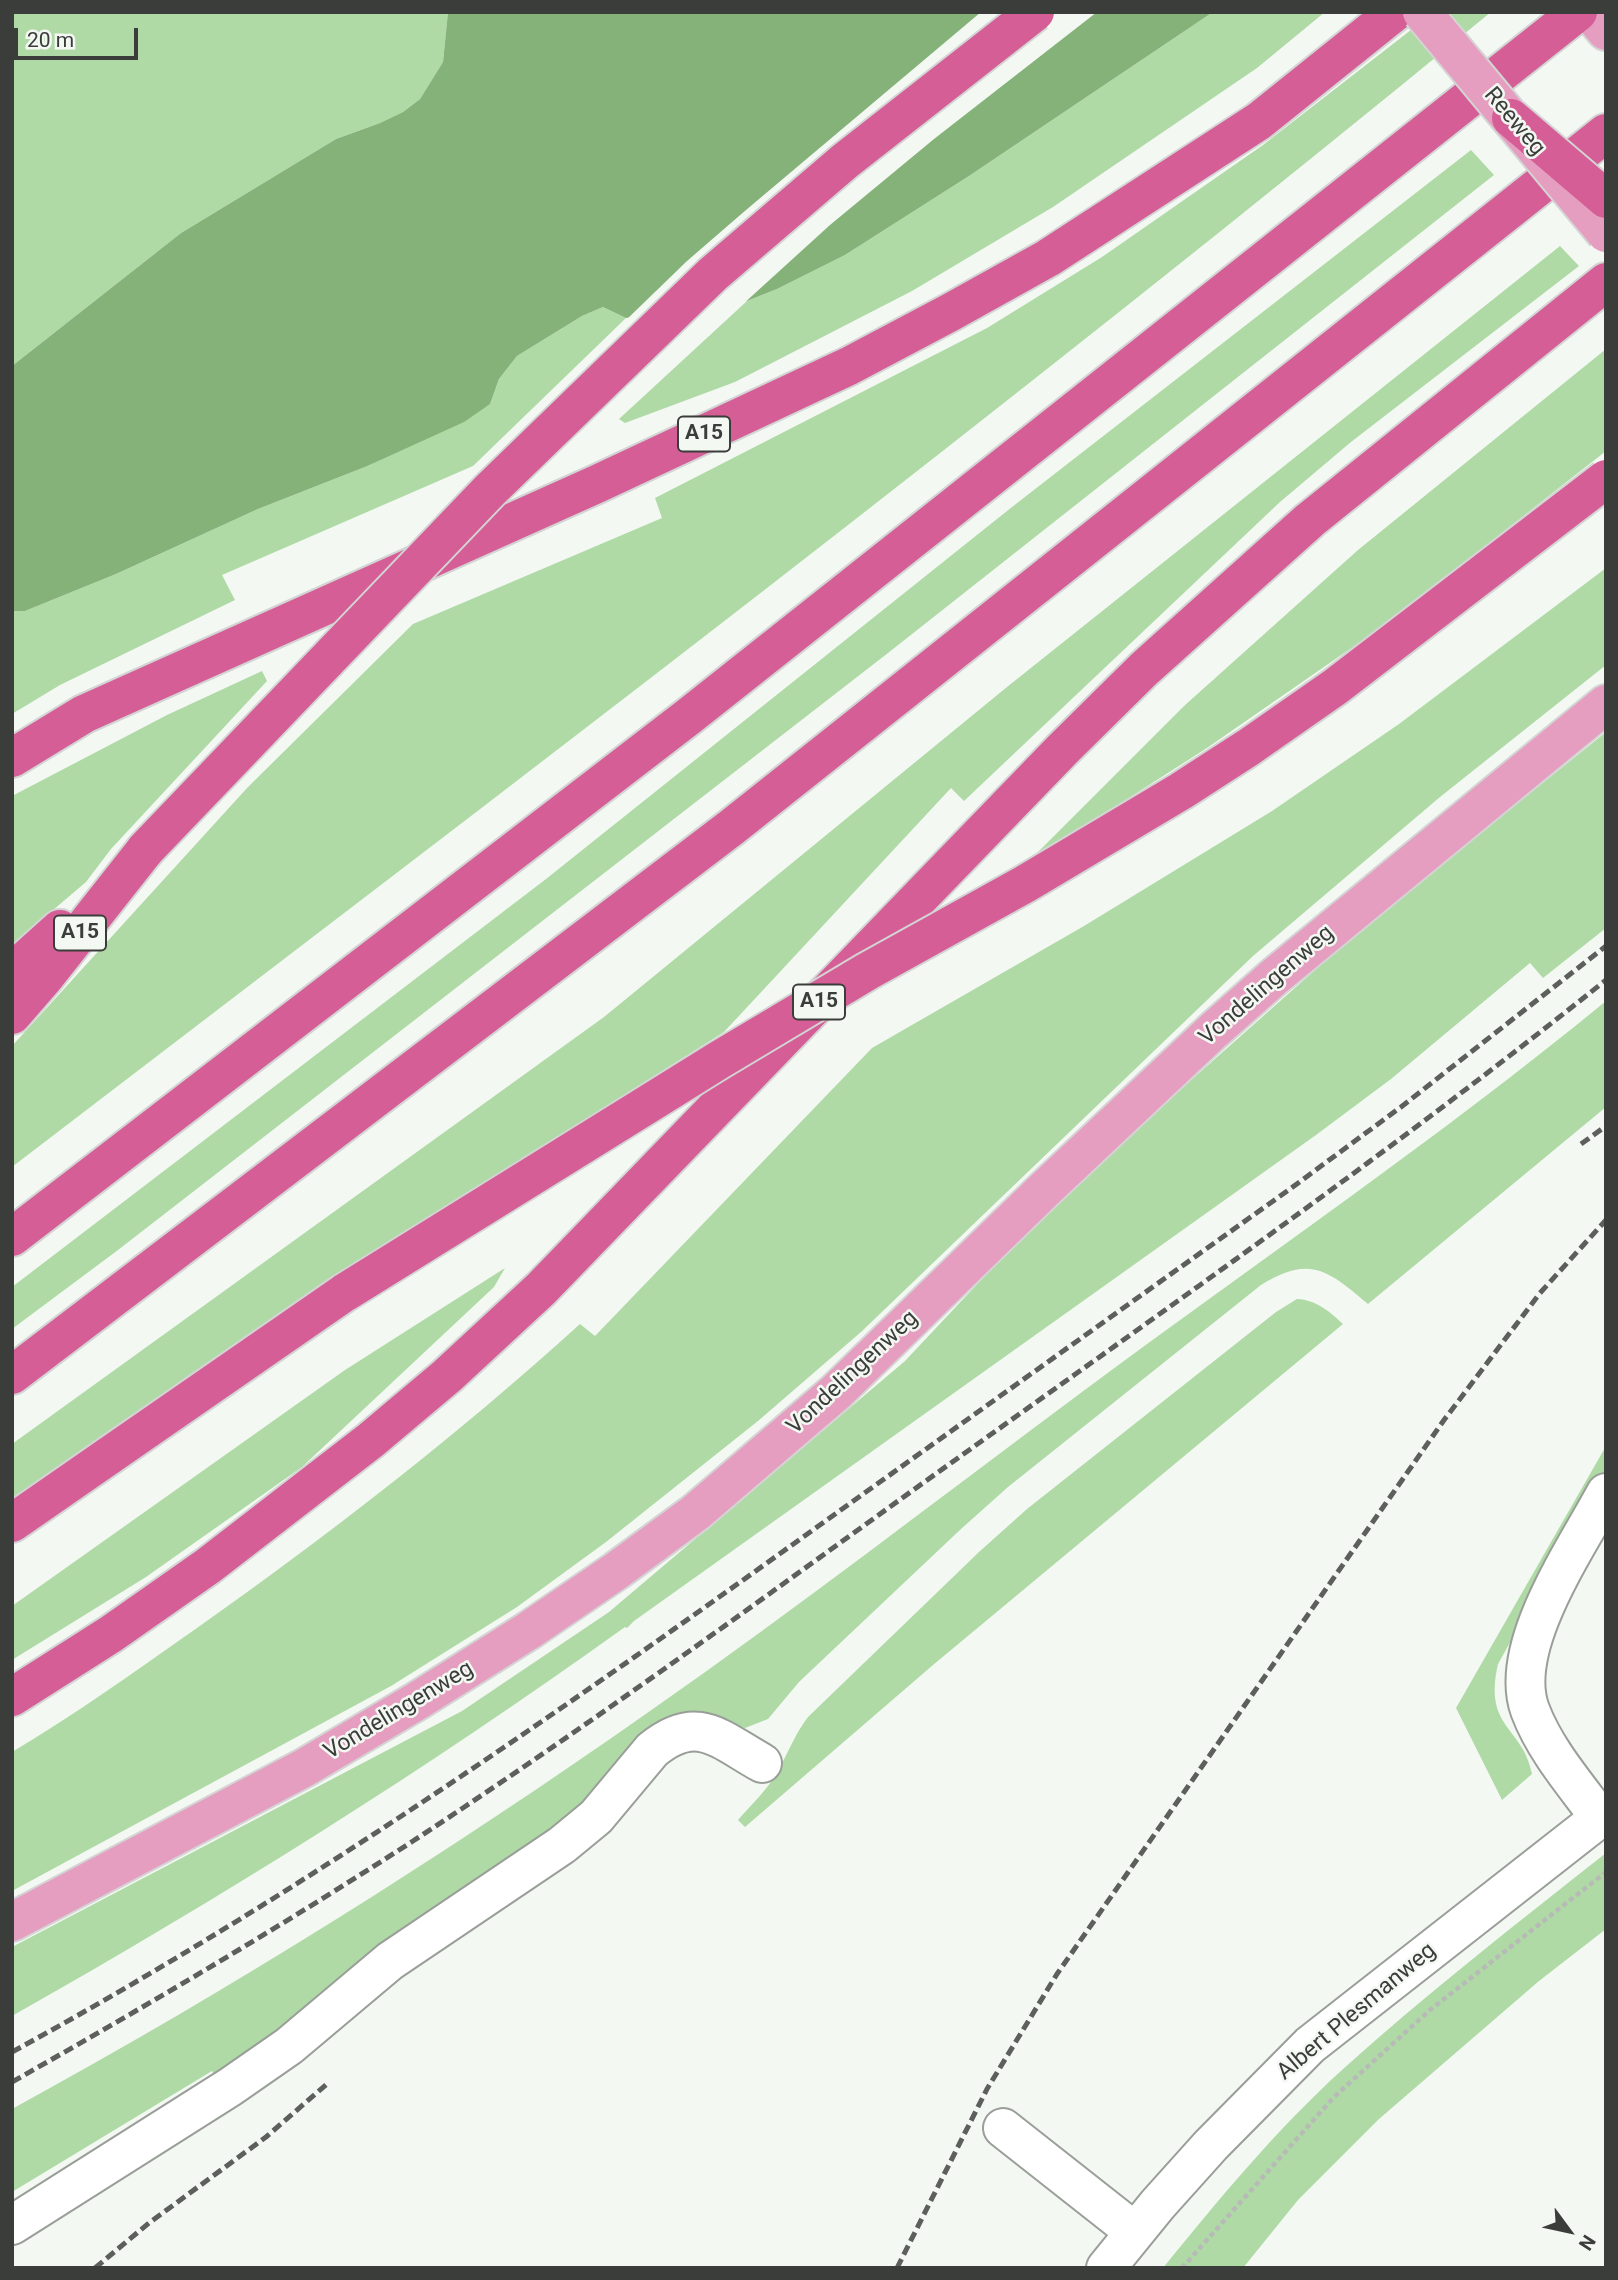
<!DOCTYPE html>
<style>
body{margin:0}
#map{position:relative;width:1618px;height:2280px;overflow:hidden;background:#f4f8f3;font-family:Roboto,sans-serif}
canvas{display:block}
.frame{position:absolute;inset:0;border:14px solid #3b3d3b;pointer-events:none}
.north{position:absolute;left:1534px;top:2196px;width:70px;height:70px;-webkit-text-stroke:5px #f4f8f3;paint-order:stroke;rotate:123deg;font-size:19px;font-weight:700;line-height:28px;text-align:center;color:#3b3d3b}
.north::after{content:'';display:block;margin:auto;width:24px;height:32px;background:#3b3d3b;clip-path:polygon(50% 0,100% 100%,50% 72%,0 100%)}
.scale{position:absolute;left:14px;top:28px;width:124px;height:32px;box-sizing:border-box;border:4px solid #3b3d3b;border-top:0;padding-left:9px;font-size:21px;line-height:24px;white-space:nowrap;color:#3b3d3b;-webkit-text-stroke:5px #f4f8f3;paint-order:stroke}
</style>
<div id="map">
<canvas width="1618" height="2280"></canvas>
<div class="frame"></div>
<div class="north">N</div>
<div class="scale">20 m</div>
</div>
<script>
const ctx = document.querySelector('canvas').getContext('2d');
ctx.lineJoin = 'round';
function fillPath(path, color) { ctx.fillStyle = color; ctx.fill(path, 'evenodd'); }
function strokePath(path, color, width, dash) { ctx.strokeStyle = color; ctx.lineWidth = width; ctx.lineCap = dash ? 'butt' : 'round'; ctx.setLineDash(dash || []); ctx.stroke(path); }
function label(font, color, halo, rows, align = 'center') {
  ctx.font = font + ' Roboto,sans-serif'; ctx.lineWidth = 5; ctx.setLineDash([]); ctx.textBaseline = 'middle'; ctx.strokeStyle = halo; ctx.fillStyle = color; for (const [text, x, y, turn = 0] of rows) {
    ctx.save(); ctx.translate(x, y); ctx.rotate((+turn || 0) * Math.PI / 180); ctx.textAlign = isNaN(turn) ? turn : align; if (halo) ctx.strokeText(text, 0, 0); ctx.fillText(text, 0, 0); ctx.restore();
  }
}
const green = new Path2D(`
 M12,12H448L443,62L420,99L403,112L380,123L336,139L181,233L12,366Z
 M1213,12H1325L1257,68L1053,207L912,291L735,382L625,423L619,419L747,301L777,289L845,255L969,176Z
 M1434,12H1491C1008,409 509,787 12,1167V1046L248,787L413,624L662,518L655,498L987,328L1102,257L1263,145Z
 M1471,150L1494,175L888,653L118,1250L12,1329V1287L546,879L1012,507Z
 M1560,246L1579,266L1351,442L1280,502L964,801L951,788L724,1032L486,1182L12,1506V1444L604,1017L1007,687Z
 M603,307L626,318L473,466L222,575L235,600L60,685L12,714V611H25L116,574L258,509L365,467L490,404L499,379L517,356L582,316Z
 M1606,349V451L1386,624L1207,748L1027,863L1184,706L1358,550Z
 M1606,568V665L1440,797L1253,956L861,1332L758,1421L606,1542L517,1607L391,1686L12,1891V1752C76,1714 137,1670 197,1628C330,1534 459,1434 580,1324L595,1336L872,1048L1084,926L1272,811L1399,724Z
 M262,671L267,681L111,849L86,882L12,945V796L167,715Z
 M1606,732V928L1543,978L1530,963L1391,1079L1316,1135L634,1621L627,1628L625,1627C429,1768 223,1897 12,2016V1947L462,1711L609,1612L905,1361L1011,1248L1190,1081L1359,931Z
 M1606,1001V1107L1368,1304C1329,1271 1310,1254 1261,1285L1008,1487L961,1529L799,1682L768,1719L745,1728L714,1717L585,1807L216,2078L212,2071L12,2192V2109C232,1989 445,1855 650,1711C796,1609 938,1499 1082,1392C1257,1262 1438,1139 1606,1001Z
 M505,1268L494,1287L302,1467L146,1577L12,1660V1606L345,1370Z
 M1297,1299C1317,1300 1330,1312 1343,1324L933,1665L745,1827L738,1820C752,1804 767,1790 778,1771C788,1753 795,1734 808,1717L979,1552L1027,1509L1276,1312Z
 M1606,1446V1471L1498,1664C1483,1729 1523,1726 1532,1774L1502,1800L1456,1708Z
 M1606,1853V1929L1539,1981L1379,2119L1298,2200L1243,2268H1163C1219,2199 1276,2130 1342,2070C1426,1994 1516,1924 1606,1853Z`);
const water = new Path2D(`
 M448,12H1213L969,176L845,255L777,289L747,301L626,318L603,307L582,316L517,356L499,379L490,404L464,422L365,467L258,509L116,574L25,611H12V366L181,233L336,139L380,123L403,112L420,99L443,62Z`);
const pier = new Path2D(`
 M981,12H1097L934,139L830,225L742,305L625,321L687,261L746,210Z`);
const path = new Path2D(`
 M1182,2268L1334,2097L1430,2010L1606,1872`);
const minor = new Path2D(`
 M1600,1818C1575,1784 1545,1750 1530,1710C1507,1647 1576,1549 1606,1493
 M1003,2128L1135,2232
 M12,2225L230,2087L289,2046L390,1961L562,1845L596,1817L652,1750C697,1713 719,1739 762,1763
 M1106,2268L1158,2204L1211,2145L1310,2045L1606,1813`);
const major = new Path2D(`
 M1590,12L1606,31
 M12,1922L304,1768L417,1701L528,1631L616,1571L695,1513L835,1393L1044,1190L1213,1031L1274,977L1606,704`);
const highway = new Path2D(`
 M12,758L84,714L597,484L849,366L951,312L1048,258L1259,121L1395,12
 M12,972L60,929
 M12,1015L45,977L146,849
 M12,1237L688,717L1578,12
 M12,1375L732,827L1606,133
 M12,1523L110,1455
 M12,1697L111,1634L208,1566L371,1440L447,1376L541,1289L1062,750L1144,669L1310,520L1606,282`);
const rail = new Path2D(`
 M1581,1144L1606,1126
 M12,2052C294,1898 557,1714 817,1527C975,1414 1133,1301 1290,1189L1401,1107L1606,946
 M12,2082C148,2005 282,1926 413,1841C587,1727 755,1604 923,1483C1153,1318 1385,1157 1606,980
 M95,2268L149,2223L266,2137L328,2083
 M897,2268L987,2089L1057,1974L1444,1420L1540,1293L1606,1220`);
const majorBridge = new Path2D(`
 M1422,12L1606,233`);
const highwayBridge = new Path2D(`
 M1511,118L1606,199
 M146,849L490,490L713,274L845,161L1035,12
 M110,1455L344,1293L719,1060L868,971L1025,884L1181,791L1249,747L1335,687L1606,479`);
const shields = [
 [704,434,52],
 [80,933,52],
 [819,1002,52]
];
const shieldNames = [
 ["A15",704,434],
 ["A15",80,933],
 ["A15",819,1002]
];
const streetNames = [
 ["Reeweg",1514,122,50],
 ["Vondelingenweg",1267,986,-41],
 ["Vondelingenweg",853,1373,-43],
 ["Vondelingenweg",399,1711,-31],
 ["Albert Plesmanweg",1357,2012,-40]
];
fillPath(green, '#afdaa6');
fillPath(water, '#84b279');
fillPath(pier, '#f4f8f3');
strokePath(minor, '#9a9e99', 42);
strokePath(major, '#d4d4d4', 42);
strokePath(highway, '#d4d4d4', 42);
strokePath(path, '#b7bab6', 4.5, [5, 3.5]);
strokePath(minor, '#fff', 38);
strokePath(major, '#e59ebf', 38);
strokePath(highway, '#d45e95', 38);
strokePath(rail, '#5c5f5c', 5, [10, 5]);
strokePath(majorBridge, '#d4d4d4', 42, []);
strokePath(highwayBridge, '#d4d4d4', 42, []);
strokePath(majorBridge, '#e59ebf', 38);
strokePath(highwayBridge, '#d45e95', 38);
for (const [x, y, w] of shields) { const box = new Path2D(); box.roundRect(x - w / 2, y - 17.5, w, 35, 5); ctx.fillStyle = '#f4f8f3'; ctx.fill(box); strokePath(box, '#3b3d3b', 2); }
label('bold 21px', '#3b3d3b', null, shieldNames);
label('23px', '#3b3d3b', '#f4f8f3', streetNames);
</script>
